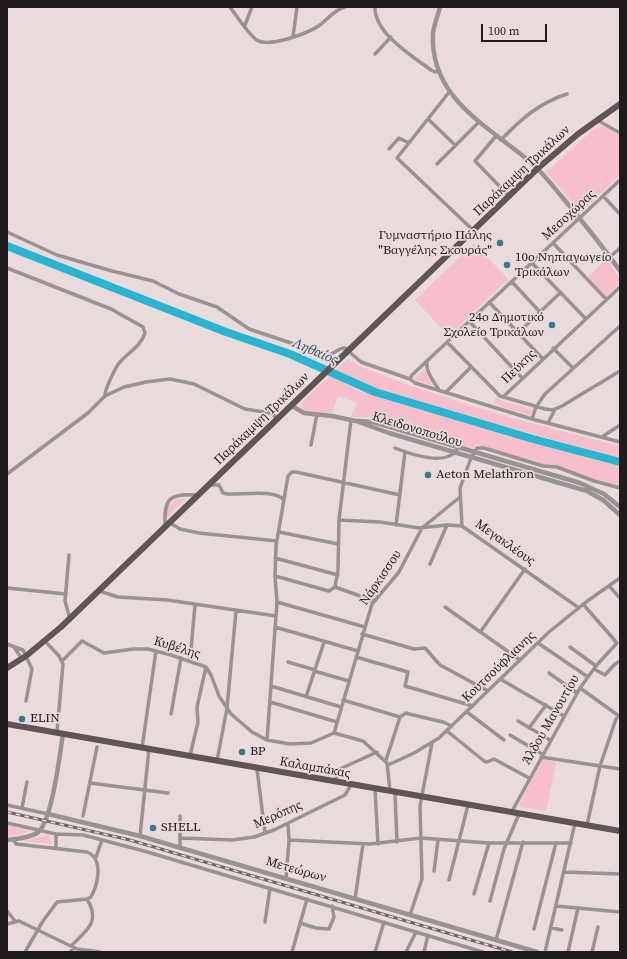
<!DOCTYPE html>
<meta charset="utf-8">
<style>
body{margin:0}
#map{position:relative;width:627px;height:959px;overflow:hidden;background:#e9dadc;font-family:"Source Serif 4",serif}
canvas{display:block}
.frame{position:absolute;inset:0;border:8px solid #1f1a1b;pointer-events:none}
.scale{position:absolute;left:481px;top:24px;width:66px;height:18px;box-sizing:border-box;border:2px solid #1f1a1b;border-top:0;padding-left:5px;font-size:12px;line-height:14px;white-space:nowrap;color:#1f1a1b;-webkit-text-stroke:3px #e9dadc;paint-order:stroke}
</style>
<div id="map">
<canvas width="627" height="959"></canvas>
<div class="frame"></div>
<div class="scale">100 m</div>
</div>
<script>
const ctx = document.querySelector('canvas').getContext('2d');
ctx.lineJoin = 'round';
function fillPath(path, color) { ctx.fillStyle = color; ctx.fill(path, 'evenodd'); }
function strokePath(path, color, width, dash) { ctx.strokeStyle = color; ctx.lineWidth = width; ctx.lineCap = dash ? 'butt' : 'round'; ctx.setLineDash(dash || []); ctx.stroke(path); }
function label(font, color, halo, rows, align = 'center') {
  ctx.font = font + ' "Source Serif 4",serif'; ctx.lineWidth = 3.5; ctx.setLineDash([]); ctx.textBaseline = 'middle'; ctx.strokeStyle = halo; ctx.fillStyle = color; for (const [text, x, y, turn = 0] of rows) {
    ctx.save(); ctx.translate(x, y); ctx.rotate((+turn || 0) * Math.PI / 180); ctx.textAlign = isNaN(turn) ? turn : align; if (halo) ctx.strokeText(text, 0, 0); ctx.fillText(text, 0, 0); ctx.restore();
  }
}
const green = new Path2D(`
 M602,125L620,136V175L581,212L546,172L594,129Z
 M474,243L508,279L449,336L415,300Z
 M607,259L620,279V283L606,296L588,276Z
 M348,359L357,365C442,400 531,424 620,446V458L440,408L353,381L335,371Z
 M424,369L432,385H431L413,379Z
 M330,376L359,391L377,397L620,466V486L594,480L557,466L542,464L477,445L472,448L375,420L386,419L374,417H351L357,403L338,396L332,413L306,411L301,409L303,401Z
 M497,398L502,401L533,409L530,415L493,404Z
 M184,499L166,519L167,508L176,500Z
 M543,759L556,763L546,811L520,807L519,804Z
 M7,825L28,831L29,832L7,837Z
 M48,835L52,844L22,841Z`);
const river = new Path2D(`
 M7,246L226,332L290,354L375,392L533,439L620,462`);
const minor = new Path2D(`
 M230,7C235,14 251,37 257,40C269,48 309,33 320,25C328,19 335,9 345,7
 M375,7C374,33 412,56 431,70L435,72L440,71
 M245,25L252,7
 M293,37L297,7
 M375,54L391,37
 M450,91L397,158L474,231
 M428,119L455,145
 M597,120L620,133
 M496,136L475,161L510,197
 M501,140C521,119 539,103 567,94
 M389,149L399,138L409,143
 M437,164L479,122
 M603,196L620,214
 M7,232L57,255L112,271L153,281L179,294L217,307L249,329L327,355C335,355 338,347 345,348L361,362L410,379L415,383L532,419L620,442
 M553,243L606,299
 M610,257L620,248
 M532,263L585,318
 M7,268L111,309L143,327L145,333C141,346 129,352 120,362C116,366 104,391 105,396
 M512,282L540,312
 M489,302L542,358
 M469,321L522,378
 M518,333L560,293
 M447,342L500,396L545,409L553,410L562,406L620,371
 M553,348L573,368
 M427,361C425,371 434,382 439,390
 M410,379L412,375L620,180
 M446,392L471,367
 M503,397L620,287
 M532,419L536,407L545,394L620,326
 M548,423L555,409
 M602,437L620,425
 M311,445L317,414
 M395,448C410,454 450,468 458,447
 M7,474L88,413L105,396L124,387L146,382L170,379L194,384L245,409L271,413L278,419
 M210,485H219L223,493L227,494C242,495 274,489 284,500
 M339,520L380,522L419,528L447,525L462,526L579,608
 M170,523L180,529L199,533L277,541
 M396,525L405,452
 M165,526C164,498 169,493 198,495
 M462,526L460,488L471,458L477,448H484L543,466L557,467L594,481L620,488
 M279,532L338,544
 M69,555L65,601L70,619
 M275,558L338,575
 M430,564L447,525
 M275,576L329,591L335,587L338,570L339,520L351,420
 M609,586L620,598
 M335,587L374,601
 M7,588L66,594
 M99,591L118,597L167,600L276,616
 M277,602L365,627
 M445,607L520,660
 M275,627L358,651
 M481,631L525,569
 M362,634L414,649L425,648L440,665L488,691
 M45,641L59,656L63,664L57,732
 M538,643L588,677
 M7,644L23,650L32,669L26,701
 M14,647L22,659
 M570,647L596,666
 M356,657L408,672L405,686L473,706
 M62,661L82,641L104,653L133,649H148L171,655L206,667L211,675L219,696L231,714L252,732L267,740L290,744L311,743L334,733L363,741L387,763L390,791
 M190,661L195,605
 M288,662L315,670
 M594,669L605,675L615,664L620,661
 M314,671L349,681
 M549,673L577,693
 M500,679L564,716
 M271,686L341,707
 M580,688L619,716
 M306,697L324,642
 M343,700L400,717
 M270,702L337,722
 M467,712L504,740
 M171,714L181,658
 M400,717L406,713L409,714L443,722L452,726
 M518,721L550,740
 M529,728L546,705
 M447,731L484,761L487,762L494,759L529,778
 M334,733L372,604L399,572L422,528L460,497
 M510,735L542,754
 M267,740L277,602L275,576L276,546L288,476L292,472H296L400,495
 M142,748L156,651
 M190,756L198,722L197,707L206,667
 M541,757L620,769
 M386,760L400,717
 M217,761L227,708L236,611
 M388,765L414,753L439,738L549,632L586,602L620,578
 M257,769L265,833
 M335,782L338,771L342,768L377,752
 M90,783L168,793
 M375,789L378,844
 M395,793L397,842
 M7,805L48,814
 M22,808L27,782
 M511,813L580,688L596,666L617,643L583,604
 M83,816L97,747
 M7,823L56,834L83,835L144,851L483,952
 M587,825L600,766L616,719L620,715
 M56,834V848
 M140,836L149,749
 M181,838L232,840L254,837L274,830L345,795L351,785
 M13,839L16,844L87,852C104,859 98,884 91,897L87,899L57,902L43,921L25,952
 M289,840L370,844L421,838L489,843H571
 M180,848V816
 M96,857L102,840
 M434,871L438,840
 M564,872L620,874
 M286,879L289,840L288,823
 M449,880L468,805
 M474,894L489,843
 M355,899L363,844
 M490,901L504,849L519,814
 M556,906L620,912
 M7,911L15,921
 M410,915L422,879L420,806L432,743
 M265,922L270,888
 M300,923L316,928L329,929L334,917L332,906
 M7,924L19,921L77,949L100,952
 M551,928L562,930
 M534,929L556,843
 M496,940L523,842
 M71,946C87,930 101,922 87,899
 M70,952L74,948
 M292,952L307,899
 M375,952L384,922
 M406,952L416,932
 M424,952L428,935
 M545,952L575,823
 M568,952L578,908
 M592,952L598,927`);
const tertiary = new Path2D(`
 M440,7C438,15 434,25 433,33C429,100 492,128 534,165C544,175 553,186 562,197C582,221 602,245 620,271
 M292,406L304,413L332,416L356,421L389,433L587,491L603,500L620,515
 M358,421L373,422L580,483L604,494L620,507
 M48,814L140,836L537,952
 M7,840C16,839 29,838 37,833C52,824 60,752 63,734`);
const primary = new Path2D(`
 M7,668L26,656L61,627L537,169L578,134L620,104
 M7,724L620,831`);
const rail = new Path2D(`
 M7,812L130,840L512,952`);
const markers = [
 [500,243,4,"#367a8a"],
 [507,265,4,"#367a8a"],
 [552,325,4,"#367a8a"],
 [428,475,4,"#367a8a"],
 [22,719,4,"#367a8a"],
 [242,752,4,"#367a8a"],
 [153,828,4,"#367a8a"]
];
const streetNames = [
 ["Παράκαμψη Τρικάλων",522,171,-43],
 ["Μεσοχώρας",569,215,-43],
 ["Πεύκης",519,367,-45],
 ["Παράκαμψη Τρικάλων",262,419,-44],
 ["Κλειδονοπούλου",417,430,17],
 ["Μεγακλέους",505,543,35],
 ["Νάρκισσου",381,578,-56],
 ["Κυβέλης",177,648,17],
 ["Κουτσούφλιανης",499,667,-44],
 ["Άλδου Μανουτίου",551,720,-60],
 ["Καλαμπάκας",315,768,10],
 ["Μερόπης",278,815,-24],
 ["Μετεώρων",296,870,16]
];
const poiNames = [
 ["Γυμναστήριο Πάλης",492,236,"right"],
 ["\"Βαγγέλης Σκουράς\"",492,251,"right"],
 ["10ο Νηπιαγωγείο",515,258],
 ["Τρικάλων",515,273],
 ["24ο Δημοτικό",544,318,"right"],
 ["Σχολείο Τρικάλων",544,333,"right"],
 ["Aeton Melathron",436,475],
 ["ELIN",30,719],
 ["BP",250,752],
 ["SHELL",161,828]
];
const waterNames = [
 ["Ληθαίος",315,352,23]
];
fillPath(green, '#f7bfcb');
strokePath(river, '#29b4d0', 8);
strokePath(minor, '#989293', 3.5);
strokePath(tertiary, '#989293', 4.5);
strokePath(primary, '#5f5456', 6);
strokePath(rail, '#6e6667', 3);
strokePath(rail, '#e9dadc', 1.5, [4.5]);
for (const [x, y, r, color] of markers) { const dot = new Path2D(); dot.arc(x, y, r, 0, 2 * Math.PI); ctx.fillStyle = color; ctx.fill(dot); strokePath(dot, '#e9dadc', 1.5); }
label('13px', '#1f1a1b', '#e9dadc', streetNames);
label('13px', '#1f1a1b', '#e9dadc', poiNames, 'left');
label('italic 14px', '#225763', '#e9dadc', waterNames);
</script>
